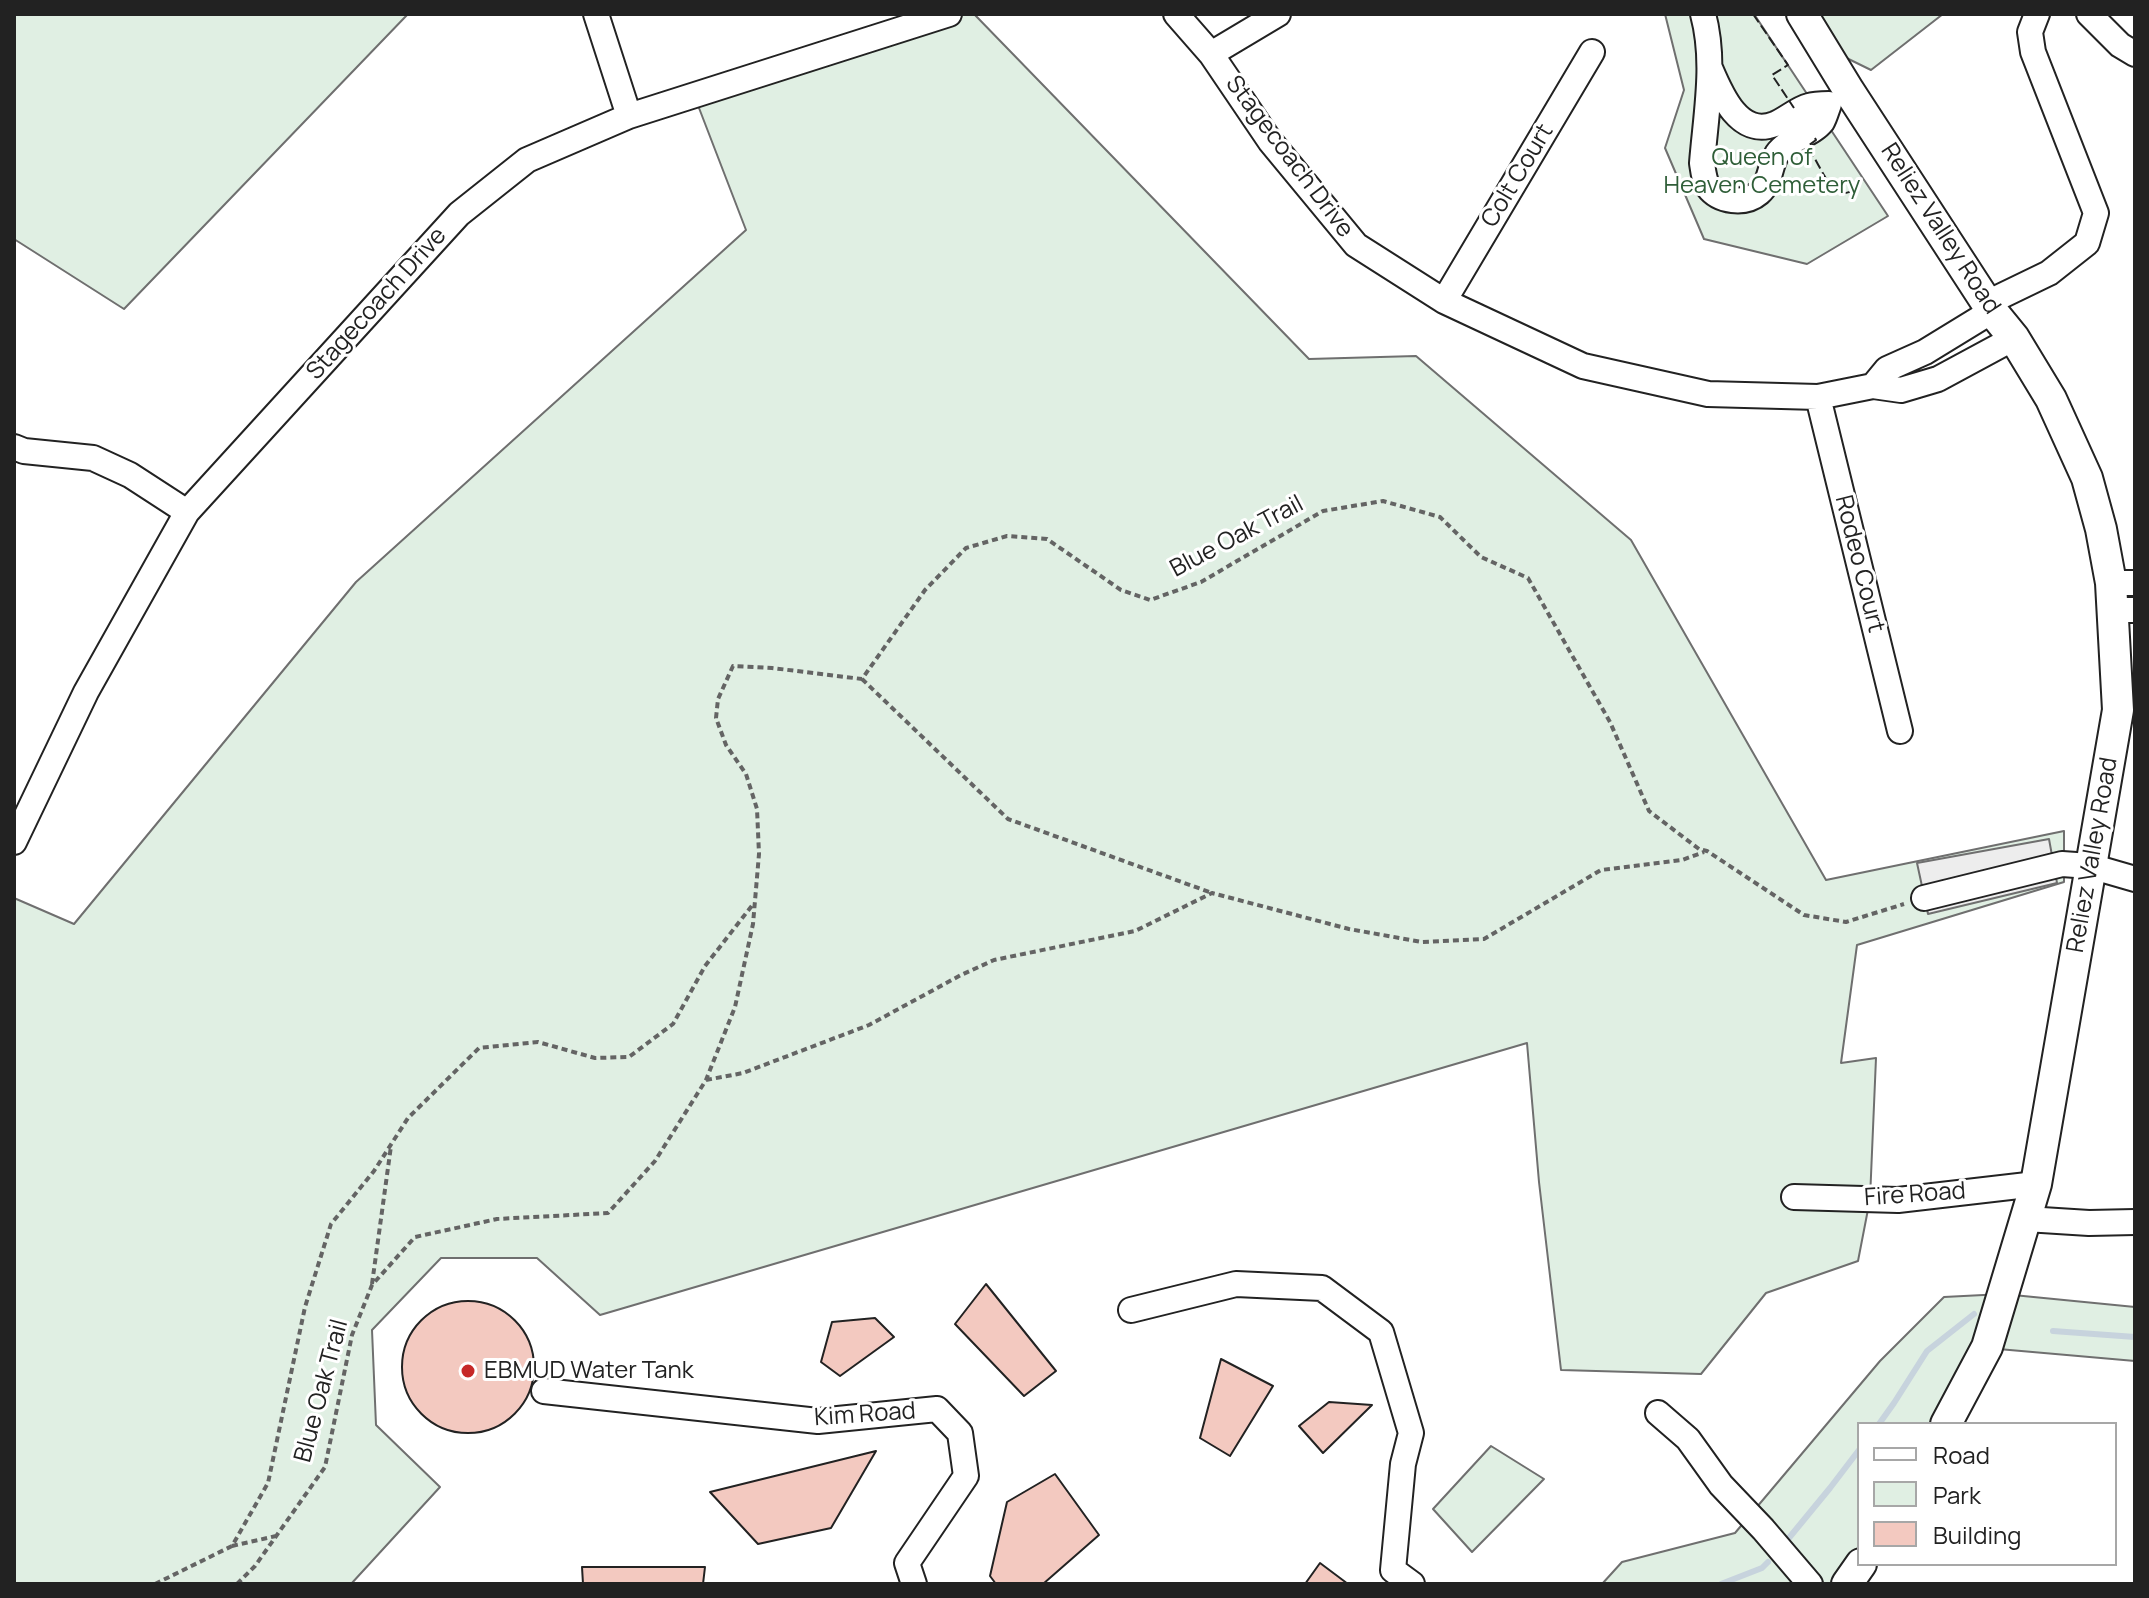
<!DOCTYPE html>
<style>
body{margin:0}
#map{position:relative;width:2149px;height:1598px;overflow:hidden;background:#fff;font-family:Manrope,sans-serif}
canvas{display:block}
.frame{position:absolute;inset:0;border:16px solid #222;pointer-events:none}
.legend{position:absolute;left:1857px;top:1422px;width:260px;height:144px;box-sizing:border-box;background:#fff;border:2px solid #a7a7a7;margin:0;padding:10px 14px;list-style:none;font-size:24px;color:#222}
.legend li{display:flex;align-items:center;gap:16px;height:40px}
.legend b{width:40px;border:2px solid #a7a7a7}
</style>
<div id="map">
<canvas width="2149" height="1598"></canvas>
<div class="frame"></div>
<ul class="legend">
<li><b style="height:10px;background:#fff"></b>Road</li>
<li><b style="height:22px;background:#e0efe3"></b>Park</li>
<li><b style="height:22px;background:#f3c9c0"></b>Building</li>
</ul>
</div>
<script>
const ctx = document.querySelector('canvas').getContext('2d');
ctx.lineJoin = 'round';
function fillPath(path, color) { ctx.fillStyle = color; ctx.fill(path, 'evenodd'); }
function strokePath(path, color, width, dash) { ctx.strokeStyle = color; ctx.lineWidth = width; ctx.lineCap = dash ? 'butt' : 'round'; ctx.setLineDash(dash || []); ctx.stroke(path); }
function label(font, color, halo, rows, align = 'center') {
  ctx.font = font + ' Manrope,sans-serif'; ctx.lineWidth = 6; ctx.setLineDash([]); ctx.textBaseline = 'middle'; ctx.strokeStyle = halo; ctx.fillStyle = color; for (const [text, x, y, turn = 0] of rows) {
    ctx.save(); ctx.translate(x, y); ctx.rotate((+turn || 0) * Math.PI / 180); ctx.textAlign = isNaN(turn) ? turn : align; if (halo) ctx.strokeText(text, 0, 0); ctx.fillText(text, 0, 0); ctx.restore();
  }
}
const green = new Path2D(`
 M14,14H408L124,309L14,239Z
 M949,14H974L1309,359L1416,356L1631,540L1826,880L2064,831V882L1857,945L1841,1063L1876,1058L1870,1199L1858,1261L1766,1293L1701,1374L1561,1370L1539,1182L1527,1043L600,1315L537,1258H441L372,1330L376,1425L440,1487L351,1584H14V898L74,924L356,582L746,230L694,95Z
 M1665,14H1754L1888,216L1807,264L1704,239L1665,148L1684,90Z
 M1802,14H1943L1871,70L1822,46Z
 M2003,1294L2135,1307V1361L1987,1348L1946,1424H1859V1564L1847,1584H1602L1622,1562L1735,1533L1880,1361L1944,1297Z
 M1491,1446L1544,1479L1472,1552L1433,1509Z`);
const parking = new Path2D(`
 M2049,839L2057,883L1928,914L1917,863Z`);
const stream = new Path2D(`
 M2053,1331L2135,1337
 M1879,1424L1894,1403L1927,1351L1974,1314
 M1784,1544L1830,1488L1859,1450
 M1721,1584L1762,1568L1768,1562`);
const building = new Path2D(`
 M986,1284L1056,1371L1024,1396L955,1324Z
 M402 1367a66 66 0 1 1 132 0a66 66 0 1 1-132 0Z
 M875,1318L894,1337L840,1376L821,1362L832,1322Z
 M1221,1359L1273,1386L1230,1456L1200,1438Z
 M1329,1402L1372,1405L1323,1453L1299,1426Z
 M876,1451L831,1528L758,1544L710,1492Z
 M1055,1474L1099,1535L1043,1584H996L990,1576L1007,1502Z
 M1320,1563L1348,1584H1305Z
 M582,1567H705L703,1584H583Z`);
const path = new Path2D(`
 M862,679L1008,819L1212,893
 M706,1080L743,1073L869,1025L961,975L994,960L1135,931L1212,893L1349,929L1422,942L1484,939L1601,870L1682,860L1704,852
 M372,1284L391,1146
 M232,1546L276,1536
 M155,1584L232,1546L268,1483L305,1307L331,1224L374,1171L408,1118L479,1048L538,1042L595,1058L629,1057L673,1024L705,966L754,903
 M237,1584L255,1566L325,1467L352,1335L372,1285L415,1237L497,1219L608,1213L655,1161L706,1080L735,1007L753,924L759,854L757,809L746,774L726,745L716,718L718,699L733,666L772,668L862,679L925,590L966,548L1007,536L1047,539L1121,590L1150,600L1201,582L1323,511L1383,501L1440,517L1481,557L1528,578L1610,722L1649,811L1699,849L1707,851L1804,915L1846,922L1904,904`);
const minor = new Path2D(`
 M596,14L629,116
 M1176,14L1211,54L1270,141L1356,245L1444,301L1583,366L1708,394L1818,397L1873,386
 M1703,14C1716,62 1706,113 1702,163C1703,170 1704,180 1708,187C1719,202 1745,205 1759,193C1771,183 1769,167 1777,154C1787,139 1812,135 1822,122C1825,117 1827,109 1829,104C1823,104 1815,104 1809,106C1797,109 1787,119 1775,124C1739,138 1721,94 1710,68
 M2089,14L2120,45L2135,54
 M1211,54L1278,14
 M1444,301L1592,52
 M1987,303L2049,273L2087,243L2096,213L2033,52L2030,32L2037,14
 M1992,311L1925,352L1887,369L1873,386L1901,390L1938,379L2014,338
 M1818,397L1900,731
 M14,447L24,451L93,458L130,475L187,512
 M2111,583H2135
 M2113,610H2135
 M14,842L86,692L187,512L459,214L527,160L629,116L949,14
 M1924,898L2062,864L2090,866L2135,879
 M1794,1197L1898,1200L2036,1184
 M2026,1219L2089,1223L2135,1222
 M1131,1310L1236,1284L1322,1288L1381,1332L1411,1433L1403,1464L1393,1570L1412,1584
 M544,1391L818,1421L937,1409L960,1433L966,1476L907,1563L914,1584
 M1658,1413L1688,1439L1721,1485L1763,1529L1810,1584`);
const major = new Path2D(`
 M1802,14L1849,91L1992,311L2014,338L2051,399L2087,478L2101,529L2111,583L2118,710L2036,1184L1987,1347L1946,1424
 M1847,1584L1861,1564`);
const fence = new Path2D(`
 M1753,14L1788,65L1772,75L1794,108
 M1815,138L1816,140L1808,146C1814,156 1828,186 1837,192C1844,195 1850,192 1856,189`);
const markers = [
 [468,1371,8,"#c62828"]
];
const streetNames = [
 ["Stagecoach Drive",1289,157,53],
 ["Colt Court",1518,176,-59],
 ["Reliez Valley Road",1940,229,57],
 ["Stagecoach Drive",377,304,-48],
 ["Blue Oak Trail",1237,537,-28],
 ["Rodeo Court",1859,564,76],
 ["Reliez Valley Road",2093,855,-80],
 ["Fire Road",1915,1195,-4],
 ["Blue Oak Trail",322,1391,-75],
 ["Kim Road",865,1415,-4]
];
const parkNames = [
 ["Queen of",1762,158],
 ["Heaven Cemetery",1762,186]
];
const poiNames = [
 ["EBMUD Water Tank",484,1371]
];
fillPath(green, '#e0efe3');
strokePath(green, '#6f6f6f', 2);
fillPath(parking, '#ededed');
strokePath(parking, '#6f6f6f', 2);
strokePath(stream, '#c7d3dd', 6);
fillPath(building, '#f3c9c0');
strokePath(building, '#222', 2);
strokePath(minor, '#222', 28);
strokePath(major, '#222', 34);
strokePath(path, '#646464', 4, [6, 4]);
strokePath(minor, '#fff', 24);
strokePath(major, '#fff', 30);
strokePath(fence, '#222', 2, [10, 4]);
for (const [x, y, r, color] of markers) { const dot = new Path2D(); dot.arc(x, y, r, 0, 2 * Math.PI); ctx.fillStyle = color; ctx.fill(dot); strokePath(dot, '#fff', 3); }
label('24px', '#222', '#fff', streetNames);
label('24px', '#2f5e38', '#fff', parkNames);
label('24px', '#222', '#fff', poiNames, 'left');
</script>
